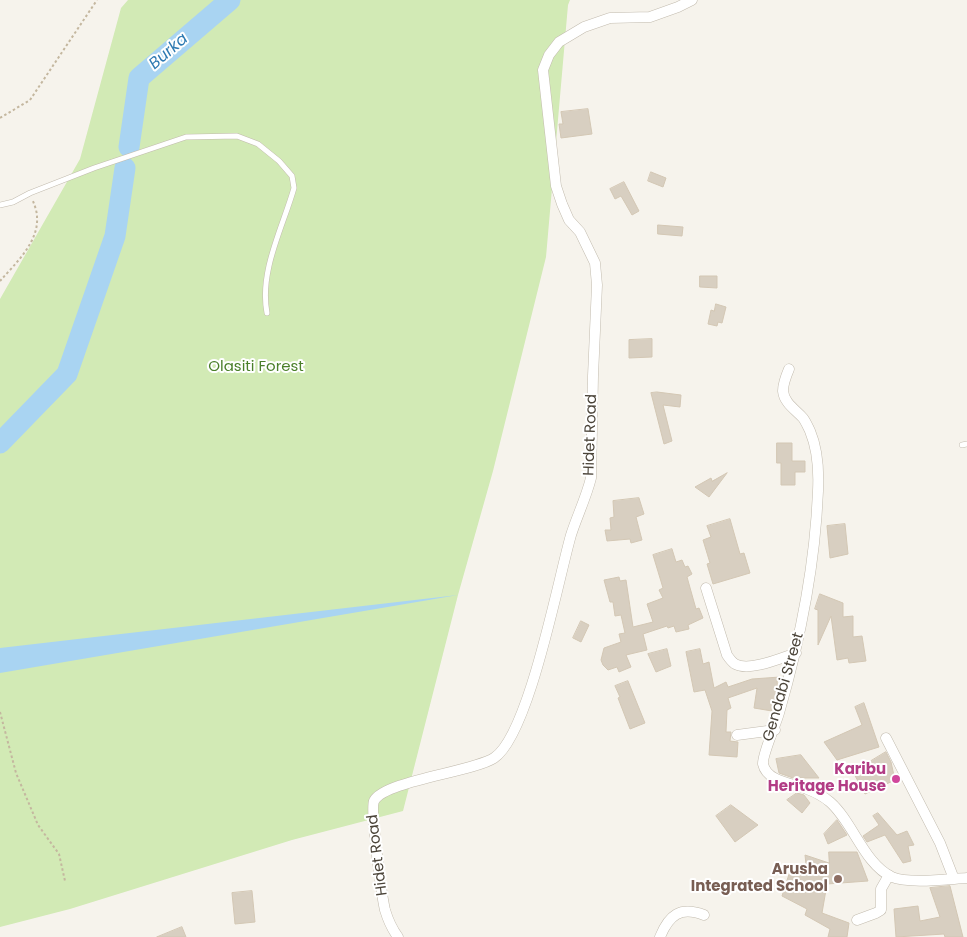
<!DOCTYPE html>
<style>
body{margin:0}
canvas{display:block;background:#f6f3ec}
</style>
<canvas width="967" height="937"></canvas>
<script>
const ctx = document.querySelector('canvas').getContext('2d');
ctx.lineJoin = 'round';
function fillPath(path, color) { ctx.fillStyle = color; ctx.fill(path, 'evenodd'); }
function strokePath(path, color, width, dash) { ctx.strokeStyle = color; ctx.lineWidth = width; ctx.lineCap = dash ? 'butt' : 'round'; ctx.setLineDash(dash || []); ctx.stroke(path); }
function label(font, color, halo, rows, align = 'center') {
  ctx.font = font + ' Poppins,sans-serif'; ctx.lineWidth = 4; ctx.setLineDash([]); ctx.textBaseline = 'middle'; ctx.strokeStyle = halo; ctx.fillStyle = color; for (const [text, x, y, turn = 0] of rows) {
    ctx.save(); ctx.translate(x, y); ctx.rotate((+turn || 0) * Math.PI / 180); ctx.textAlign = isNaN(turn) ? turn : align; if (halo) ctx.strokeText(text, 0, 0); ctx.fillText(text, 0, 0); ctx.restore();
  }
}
const green = new Path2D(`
 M128,0H570L568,5L546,257L493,471L458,595L403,811L292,840L70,909L0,927V299L80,159L121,8Z`);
const water = new Path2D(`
 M458,595L0,673V648Z`);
const river = new Path2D(`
 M129,147L139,78L230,0
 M0,443L67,374L115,236L125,168`);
const building = new Path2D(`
 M588,109L592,134L561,138L559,124H563L561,112Z
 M651,172L666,178L663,187L648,181Z
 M624,182L639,211L632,215L621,196L615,199L610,189Z
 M658,225L683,227L682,236L658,234Z
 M700,276H717V288L700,287Z
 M716,304L726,307L722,323L718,322L717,326L708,324L711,310L714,311Z
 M652,339V357L629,358V340Z
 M657,392L681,395L680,407L663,405L672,441L664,444L651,393Z
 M777,443H792V461H805V472H795V485H781V463H777Z
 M727,473L709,497L695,487L711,478L712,481Z
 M639,498L644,514L636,517L642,540L631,543L630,539L607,541L605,530H611L610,518L614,517L613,501Z
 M730,519L740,554L744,553L750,573L713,584L707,564L710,563L703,540L711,537L707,526Z
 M845,524L848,554L830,558L827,526Z
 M672,549L676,562L682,560L685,567L688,566L692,574L687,577L696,609L699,608L703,618L688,625L689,629L676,632L674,626L668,628L667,626L643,634L647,650L626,655L631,667L619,672L617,667L608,670L603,665L601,660L604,648L621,642L619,634L625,633L621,615L615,616L613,602H610L604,580L619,577L620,581L626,580L633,627L653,622L647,604L663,598L659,590L663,588L653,555Z
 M820,594L843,603V617L853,616V637L862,636L866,661L849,663L848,658L837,660L831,616L818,645V610L815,609Z
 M581,621L589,625L581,642L573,638Z
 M667,649L671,666L656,672L648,654Z
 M700,649L703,664L709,662L714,688L726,682L728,687L752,679L780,677V680L777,681L778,690L772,711L754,708L757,688L728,698L731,708L727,710L726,732H731L730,741L738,742L737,757L709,755L712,711L705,690L694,692L686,652Z
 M628,681L645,723L630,729L618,698L620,697L615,686Z
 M864,703L879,747L837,760L824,742L862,725L855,707Z
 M886,752L891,762L895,780L865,794L853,772Z
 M801,755L819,778H793L779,773L776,759Z
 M797,793L804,795L810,803L802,813L787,800Z
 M731,805L758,825L735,842L716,816Z
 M878,813L897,835L907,831L914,845L908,846L911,861L903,863L885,835L867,842L863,836L879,825L873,816Z
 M837,820L847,835L828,844L824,834Z
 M829,852H857L868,881L827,884L822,913L849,923L847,937H828L830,929L805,915L807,909L782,896L790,871L807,874L805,855L829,863Z
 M950,886L963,937H945L944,934L896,937L894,909L918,906L920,921L940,917L930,888Z
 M252,891L255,922L235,924L232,893Z
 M182,927L186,937H157Z`);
const path = new Path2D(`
 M0,118L30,100L97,0
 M0,281C15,264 39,242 37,217C37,212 35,206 33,201
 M0,712L16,773L38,825L59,854L65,881`);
const lane = new Path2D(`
 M0,205L13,202L30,193L94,168L186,137L237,136L258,144L279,161L292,176L294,188C283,227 259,271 267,313
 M962,445L967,444`);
const street = new Path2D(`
 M789,369C786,376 783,384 783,391C784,403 796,410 803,418C806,422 808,427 810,431C818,450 819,471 818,491C815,566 800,641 779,713C776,724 762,755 763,764C767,782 792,783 807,789C815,792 823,796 830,802C853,822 864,864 892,877C908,884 948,879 967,878
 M706,588L727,655C729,658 732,662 735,664C749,672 781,658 796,653
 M737,735L775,730
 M886,738L940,843L954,879
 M857,920L876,913L881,910V889L889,875
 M398,937C392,929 388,920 385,910C382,897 370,810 374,801C384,781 472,772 494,758C529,735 558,580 571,535C577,516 586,498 591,478L593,376L597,285L595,263L580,232L569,220L562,204L556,186L543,70L549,55L559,42L584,27L610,18L650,17L678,7L692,0
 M660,937C669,915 680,906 704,915`);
const markers = [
 [896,779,5,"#d1479c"],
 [838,879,5,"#8d6e63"]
];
const parkNames = [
 ["Olasiti Forest",256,367]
];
const streetNames = [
 ["Hidet Road",591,435,-88],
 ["Gendabi Street",784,687,-74],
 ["Hidet Road",378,855,-97]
];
const hotelNames = [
 ["Karibu",886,770],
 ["Heritage House",886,787]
];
const educationNames = [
 ["Arusha",828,870],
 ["Integrated School",828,887]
];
const waterNames = [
 ["Burka",169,52,-41]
];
fillPath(green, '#d2eab5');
fillPath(water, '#a9d4f2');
strokePath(river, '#a9d4f2', 21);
fillPath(building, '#d8cfc1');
strokePath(building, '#d3c7b4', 1);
strokePath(lane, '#c2bbae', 6);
strokePath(street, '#c2bbae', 11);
strokePath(path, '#c4b79f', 2, [2.5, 2.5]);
strokePath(lane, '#fff', 5);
strokePath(street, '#fff', 10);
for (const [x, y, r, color] of markers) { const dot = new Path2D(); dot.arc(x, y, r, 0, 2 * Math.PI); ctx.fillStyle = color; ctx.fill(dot); strokePath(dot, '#fff', 2); }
label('15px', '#4a7f2a', '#fff', parkNames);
label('15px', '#4b4439', '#fff', streetNames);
label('bold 15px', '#b23c85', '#fff', hotelNames, 'right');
label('bold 15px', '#785e54', '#fff', educationNames, 'right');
label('italic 16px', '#2e7ab2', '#fff', waterNames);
</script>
